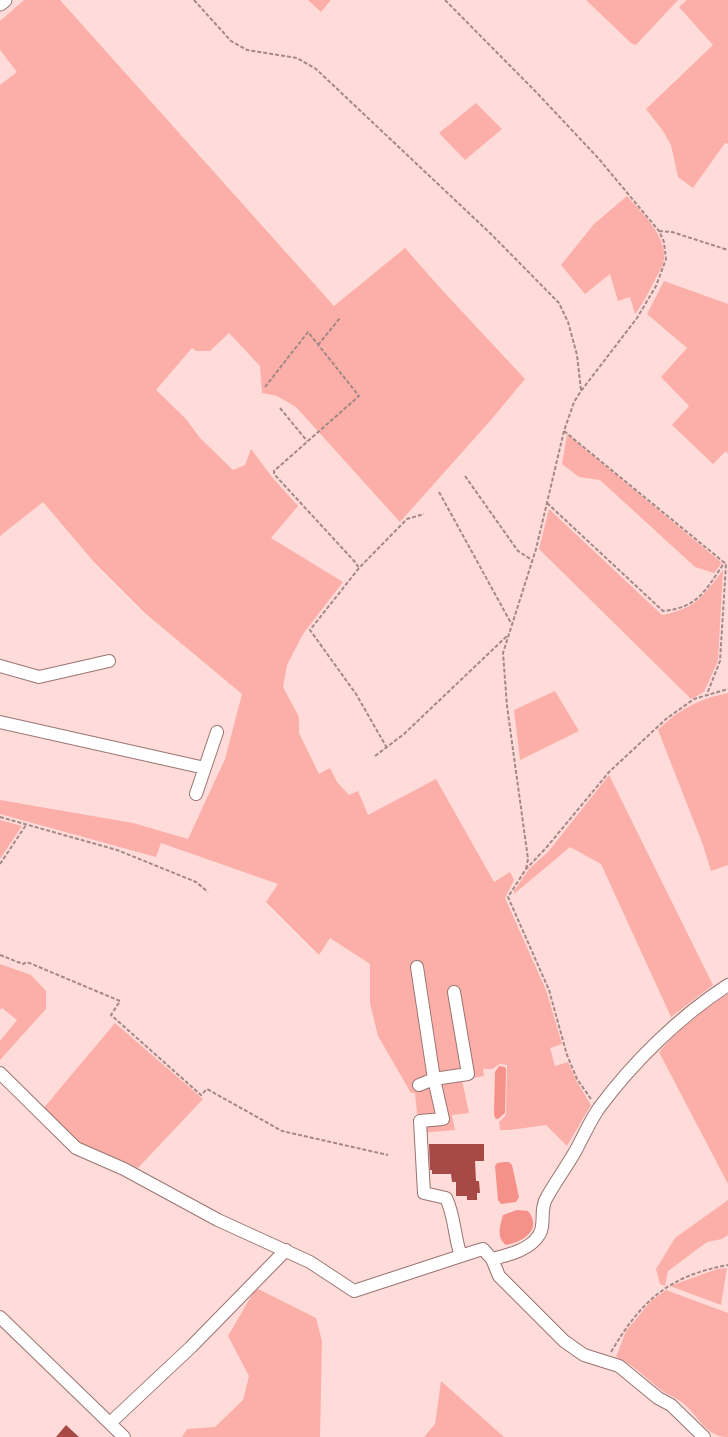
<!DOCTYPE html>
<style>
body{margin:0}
canvas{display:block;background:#ffdcd9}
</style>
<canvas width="728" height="1437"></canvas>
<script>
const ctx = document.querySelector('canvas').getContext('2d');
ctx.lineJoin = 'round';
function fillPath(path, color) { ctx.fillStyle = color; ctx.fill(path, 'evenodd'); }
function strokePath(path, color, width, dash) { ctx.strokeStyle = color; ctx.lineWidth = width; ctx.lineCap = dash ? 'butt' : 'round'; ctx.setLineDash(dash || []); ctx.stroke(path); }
const green = new Path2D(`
 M24,0H60L334,306L405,248L442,290L525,379L490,421L400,522L296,407L277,396L262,393L260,366L229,333L210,351H196L192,348L156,390L186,419L200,438L233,470L245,465L251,449L272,477L298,506L271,538L343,582L303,634L287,665L283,687L299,717V733L319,774L330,768L337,782L349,795L358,791L368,815L436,779L494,882L510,872L514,880L505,898L546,990L562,1044L550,1048L555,1066L568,1062L576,1080L591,1105L567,1146L546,1125L510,1130H500L499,1122L506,1115L507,1065L500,1064L492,1069H483L484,1076L462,1080L469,1113L452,1115L455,1130L419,1133L415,1093H411L378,1036L370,1003V964L330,938L319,955L266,902L278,884L161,843L156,857L0,814V800L133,823L188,839L225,759L242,694L146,614L94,562L43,502L0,536V85L17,72L0,50V21Z
 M308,0H331L321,12Z
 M586,0H678L636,45L631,43Z
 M687,0H728V144L725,143L693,188L678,177L671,145L663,131L646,109L713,45L679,7Z
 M476,103L502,129L465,160L439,133Z
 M627,196C641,212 667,236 664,259C663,267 657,275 654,282C648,293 643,304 635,314L630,297L618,301L610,274L585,294L561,265L594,224Z
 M664,281L728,304V454L726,451L713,464L672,425L689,406L661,377L687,348L647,314Z
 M567,434L722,563L714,573L695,567L600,480L579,477L562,464Z
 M549,509L662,615C697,608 702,597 723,570L718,661L704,692L691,699L539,549Z
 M555,691L579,731L520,760L514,710Z
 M728,693V865L711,871L703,845L658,730C679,709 699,699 728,693Z
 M609,775L713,985L671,1017L601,864L570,847L514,894V891L529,869L548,852Z
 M0,820L22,826L0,859Z
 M0,964L31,975L46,991V1009L0,1060V1041L17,1020L2,1008L0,1010Z
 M728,993V1184L659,1052L682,1026Z
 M115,1023L203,1099L138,1168L78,1142L42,1110Z
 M728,1200V1235L722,1239L707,1242L668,1271L665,1286L660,1284L656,1269L675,1238Z
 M727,1268L721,1305L670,1286L717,1269Z
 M256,1288L316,1318L322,1341L320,1437H182L187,1429L215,1427L243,1400L249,1376L228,1336Z
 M666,1290L728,1313V1437C706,1437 700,1418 685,1405C679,1399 671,1396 664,1392C647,1380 635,1365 616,1357L626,1331L651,1301Z
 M441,1381L504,1437H424L435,1424Z`);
const water = new Path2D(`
 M499,1066L505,1067L506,1070L505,1113L498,1119L495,1118L494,1114L495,1072Z
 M505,1162H509L512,1165L519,1197L516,1202L501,1204L498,1200L495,1166L497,1163Z
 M517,1210L528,1211C543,1229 523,1242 506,1245C496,1237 500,1226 503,1215Z`);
const building = new Path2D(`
 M429,1144H484V1161H475L476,1181H479L480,1193H477V1200H467V1196H456V1182H452L451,1174H432V1170H430Z
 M66,1425L79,1437H56Z`);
const path = new Path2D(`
 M194,0L231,41L247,50L297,58L316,69L491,234L559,303L568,322L577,355L581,390
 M445,0L538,94L599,159L659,231L664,242L666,259L656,286L637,318L581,391L574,402L564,431L536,549L503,653L507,706L528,859L526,869
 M659,231L672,232L728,250
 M318,345L340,318
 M265,387L308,332L359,396L274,471V474L355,562L359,568
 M280,408L307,441
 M564,431L726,564L720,661L707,694
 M465,476L518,551L532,560
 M439,492L511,623
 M547,503L663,611C700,607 705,590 725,562
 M387,748L356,694L310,630L359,568L407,519L424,514
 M375,756L404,734L507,636
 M0,817L117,850L196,882L208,892
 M0,864L26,825
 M0,955L23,964L27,962L120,1001L111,1015L201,1095L207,1089L282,1131L388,1155
 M591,1099L577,1079L567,1055L549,990L508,897L526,869L546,848L609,772L666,719L694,699L728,689
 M611,1352C641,1301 668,1276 728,1265`);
const minor = new Path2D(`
 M0,666L39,677L109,661
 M0,722L205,768
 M196,794L217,732
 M417,967L434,1079L443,1119L420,1121L424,1193L446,1198C455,1216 454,1237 461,1256
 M0,1073L76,1148L124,1169L218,1220L310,1262L354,1291L476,1251L483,1249L492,1259C508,1255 530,1250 539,1235C546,1225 539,1209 547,1197C556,1181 567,1166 576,1150C583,1137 590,1121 599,1108C633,1062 680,1016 728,985
 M419,1085L434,1079L468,1074L454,992
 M492,1259L499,1276L564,1341L584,1355L619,1366L658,1398L671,1405L704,1437
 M0,1317L124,1437
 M110,1423L191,1347L286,1250`);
const major = new Path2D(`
 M0,3L4,0`);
fillPath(green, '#fbafa8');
fillPath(water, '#f6918a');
fillPath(building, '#a74a46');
strokePath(minor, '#9a7470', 14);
strokePath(major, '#9a7470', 17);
strokePath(path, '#a38886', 2, [4, 2]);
strokePath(minor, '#fff', 12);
strokePath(major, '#fff', 15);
</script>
